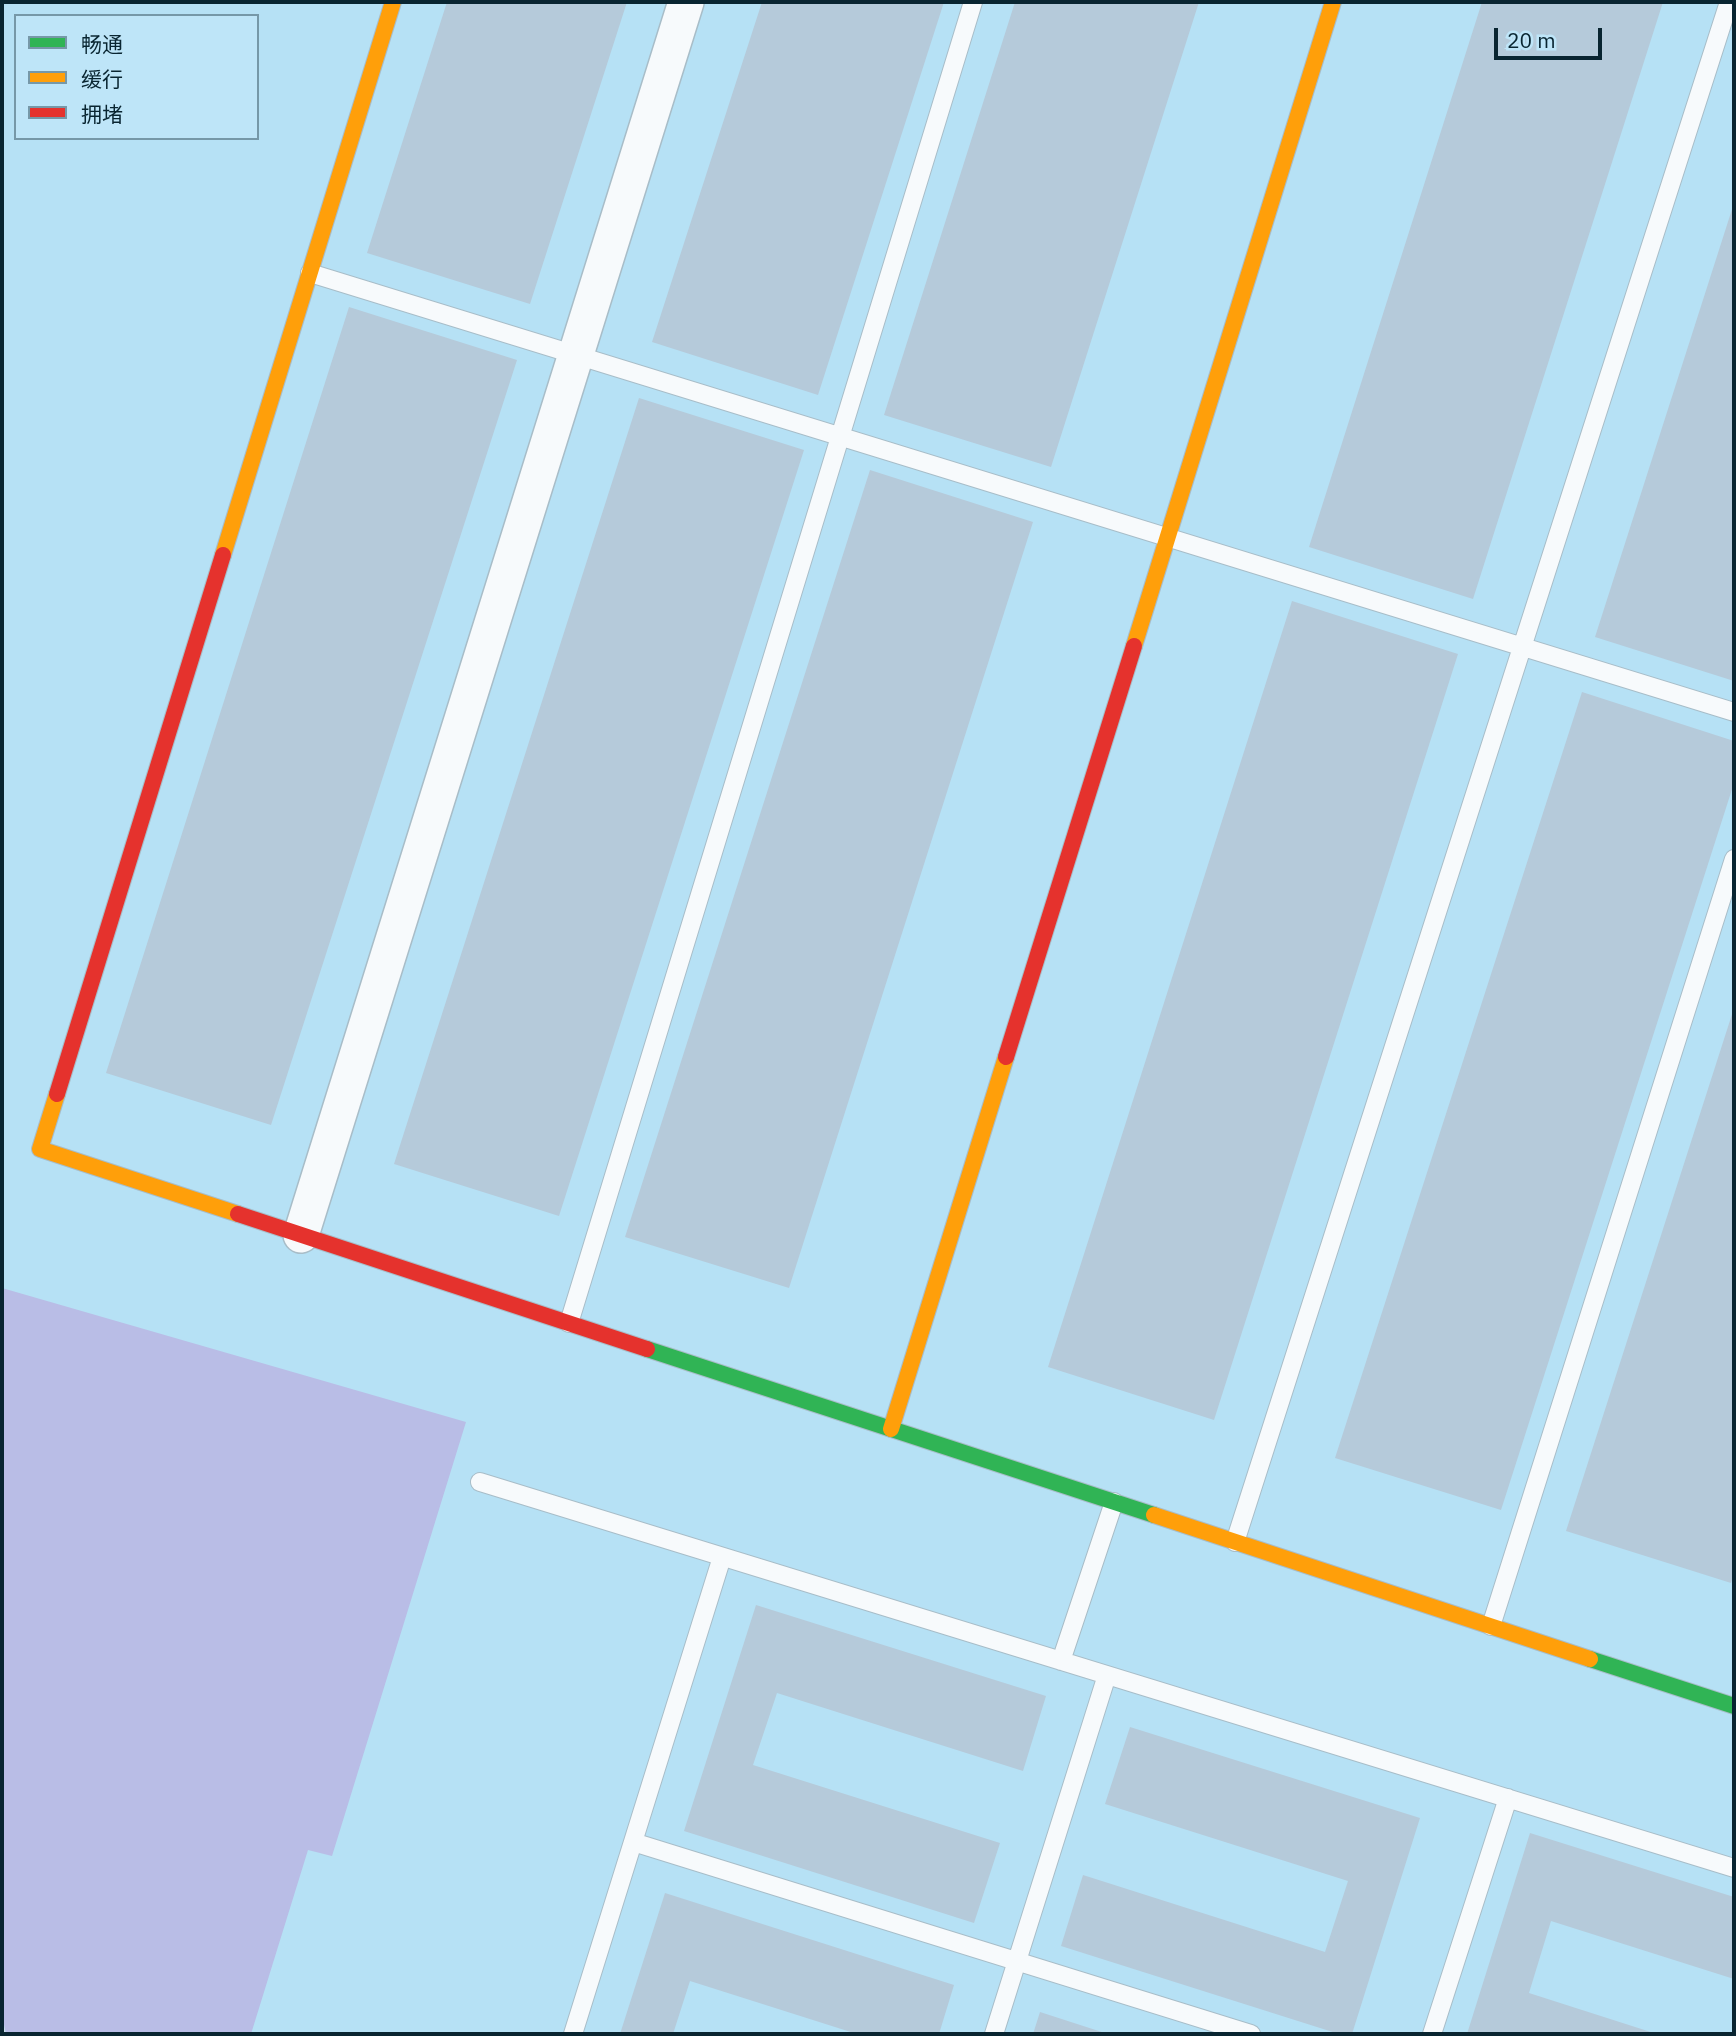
<!DOCTYPE html>
<meta charset="utf-8">
<style>
body{margin:0}
#map{position:relative;width:1736px;height:2036px;overflow:hidden;background:#cbe0eb;font-family:"IBM Plex Sans","Noto Sans SC",sans-serif}
canvas{display:block}
.frame{position:absolute;inset:0;border:4px solid #092531;pointer-events:none}
.legend{position:absolute;left:14px;top:14px;width:245px;height:126px;box-sizing:border-box;background:#bee5f8;border:2px solid #7698a8;margin:0;padding:9px 12px;list-style:none;font-size:21px;color:#092531}
.legend li{display:flex;align-items:center;gap:14px;height:35px}
.legend b{width:35px;border:2px solid #7698a8}
.scale{position:absolute;left:1494px;top:28px;width:108px;height:32px;box-sizing:border-box;border:4px solid #092531;border-top:0;padding-left:9px;font-size:21px;line-height:24px;white-space:nowrap;color:#092531;-webkit-text-stroke:5px #bee5f8;paint-order:stroke}
</style>
<div id="map">
<canvas width="1736" height="2036"></canvas>
<div class="frame"></div>
<ul class="legend">
<li><b style="height:9px;background:#30b455"></b>畅通</li>
<li><b style="height:9px;background:#ff9f0a"></b>缓行</li>
<li><b style="height:9px;background:#e5322d"></b>拥堵</li>
</ul>
<div class="scale">20 m</div>
</div>
<script>
const ctx = document.querySelector('canvas').getContext('2d');
ctx.lineJoin = 'round';
function fillPath(path, color) { ctx.fillStyle = color; ctx.fill(path, 'evenodd'); }
function strokePath(path, color, width, dash) { ctx.strokeStyle = color; ctx.lineWidth = width; ctx.lineCap = dash ? 'butt' : 'round'; ctx.setLineDash(dash || []); ctx.stroke(path); }
const built = new Path2D(`
 M2,2H1734V2034H6L2,2015ZM16,16H257V138H16Z`);
const green = new Path2D(`
 M2,1288L466,1422L332,1856L308,1850L251,2034H6L2,2015Z`);
const building = new Path2D(`
 M447,2H627L530,304L367,253Z
 M762,2H944L818,395L652,342Z
 M1015,2H1199L1051,467L884,415Z
 M1482,2H1663L1473,599L1309,547Z
 M1734,203V681L1595,637Z
 M349,307L517,360L271,1125L106,1073Z
 M639,398L804,450L559,1216L394,1164Z
 M870,470L1033,522L789,1288L625,1237Z
 M1292,601L1458,654L1214,1420L1048,1367Z
 M1582,692L1734,741V783L1501,1510L1335,1458Z
 M1734,1008V1573L1731,1583L1566,1531Z
 M756,1605L1046,1696L1023,1771L777,1693L753,1765L1000,1843L974,1923L684,1831Z
 M1130,1727L1420,1818L1352,2034H1339L1061,1946L1083,1875L1325,1952L1348,1881L1105,1804Z
 M1530,1833L1734,1897V1979L1551,1921L1529,1993L1657,2034H1467Z
 M665,1893L954,1985L939,2034H857L690,1981L673,2034H620Z
 M1040,2012L1108,2034H1033Z`);
const lane = new Path2D(`
 M310,273L1734,712
 M569,1323L973,2
 M480,1482L1734,1868
 M1235,1542L1729,2
 M1491,1626L1734,859
 M1061,1661L1114,1502
 M633,1842L1251,2034
 M573,2034L722,1557
 M994,2034L1107,1675
 M1432,2034L1508,1798`);
const street = new Path2D(`
 M301,1235L686,2`);
const fast = new Path2D(`
 M647,1349L1154,1515
 M1590,1659L1734,1706`);
const slow = new Path2D(`
 M223,555L393,2
 M1134,646L1333,2
 M57,1094L40,1149L238,1214
 M891,1429L1006,1057
 M1154,1515L1590,1659`);
const jam = new Path2D(`
 M1006,1057L1134,646
 M57,1094L223,555
 M238,1214L647,1349`);
fillPath(built, '#b6e1f5');
fillPath(green, '#b9bde6');
fillPath(building, '#b5cada');
strokePath(lane, '#a8bdc8', 20);
strokePath(street, '#a8bdc8', 38);
strokePath(fast, '#a8bdc8', 18);
strokePath(slow, '#a8bdc8', 18);
strokePath(jam, '#a8bdc8', 18);
strokePath(lane, '#f7fafc', 18);
strokePath(street, '#f7fafc', 35);
strokePath(fast, '#30b455', 16);
strokePath(slow, '#ff9f0a', 16);
strokePath(jam, '#e5322d', 16);
</script>
